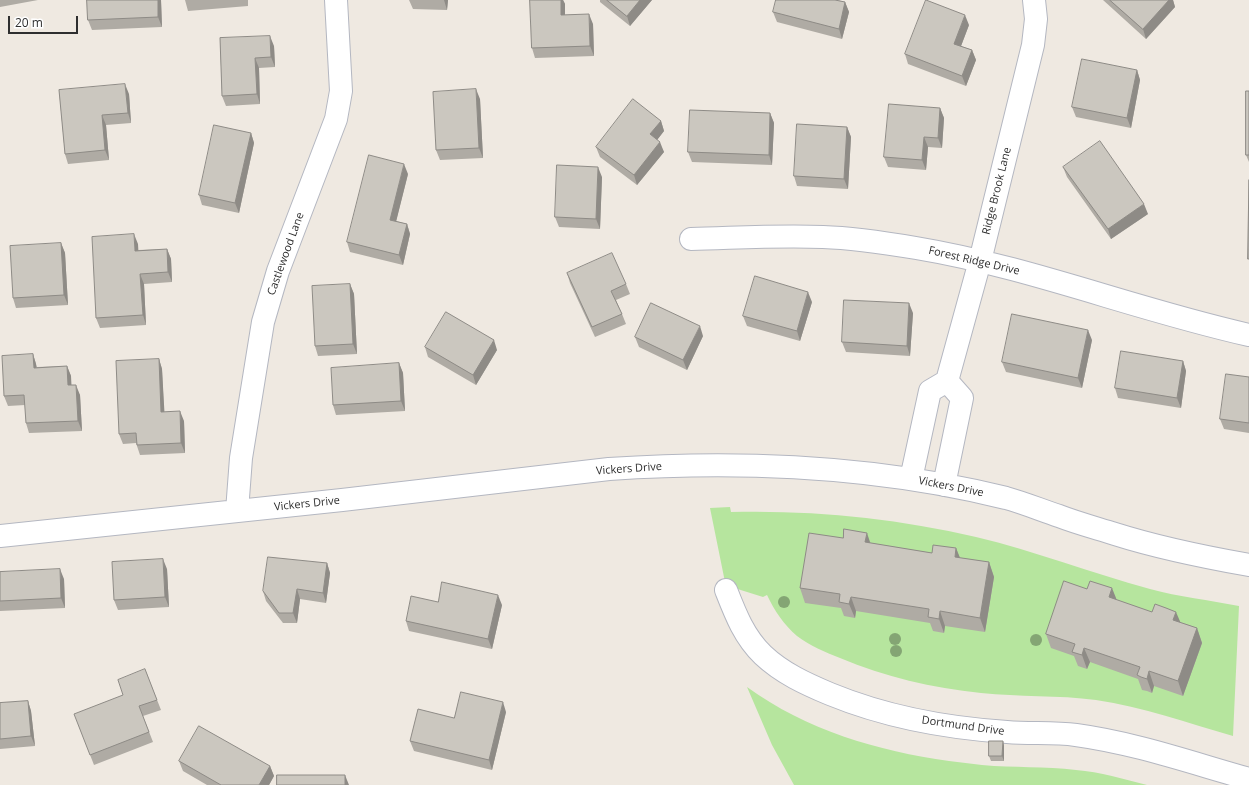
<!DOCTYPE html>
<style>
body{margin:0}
#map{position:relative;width:1249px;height:785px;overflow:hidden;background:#efe9e1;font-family:"Open Sans",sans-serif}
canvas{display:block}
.scale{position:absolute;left:8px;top:16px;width:70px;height:18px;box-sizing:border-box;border:2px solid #2e2e2e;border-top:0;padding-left:5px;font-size:12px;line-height:14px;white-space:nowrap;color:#2e2e2e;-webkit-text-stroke:3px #fff;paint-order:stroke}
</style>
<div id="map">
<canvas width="1249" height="785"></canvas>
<div class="scale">20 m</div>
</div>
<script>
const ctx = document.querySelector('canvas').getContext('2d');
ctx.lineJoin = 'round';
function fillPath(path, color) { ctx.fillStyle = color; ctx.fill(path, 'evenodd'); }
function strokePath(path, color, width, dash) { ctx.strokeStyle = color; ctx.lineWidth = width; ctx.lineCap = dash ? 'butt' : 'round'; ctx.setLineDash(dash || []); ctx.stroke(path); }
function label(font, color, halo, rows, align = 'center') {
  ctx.font = font + ' "Open Sans",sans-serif'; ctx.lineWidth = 3.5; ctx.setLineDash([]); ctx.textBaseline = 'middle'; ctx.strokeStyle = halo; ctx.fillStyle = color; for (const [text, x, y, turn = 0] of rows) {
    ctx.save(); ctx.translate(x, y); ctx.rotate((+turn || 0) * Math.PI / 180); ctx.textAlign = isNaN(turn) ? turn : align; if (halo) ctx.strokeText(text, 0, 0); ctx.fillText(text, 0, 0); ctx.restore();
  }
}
const green = new Path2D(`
 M730,507L731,512C813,510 895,518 976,537C1035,551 1091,573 1150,589C1179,597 1209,600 1239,606L1233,736C1188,723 1143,707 1096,700C1058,695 1019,697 981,693C932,688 885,677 840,658C825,652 810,646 797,636C784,625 774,610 767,595L763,597L728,586L725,582L710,508Z
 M747,687C806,730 878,751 949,761C960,762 971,764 982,765C1014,768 1045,766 1076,770C1100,772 1124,779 1147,785H794L772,745Z`);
const minor = new Path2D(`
 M691,239C735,238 779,235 823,237C854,238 886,243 916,248C1030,267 1137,310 1249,335
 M911,479L930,391L947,381L980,261L1033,45L1036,19L1034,0
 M944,485L962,398L947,381
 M237,511L241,458L263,322L278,271L336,119L341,91L336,0
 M0,536L342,500L609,469C742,460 877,466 1006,498C1024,503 1041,510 1059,516C1077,523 1096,528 1115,534C1159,548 1204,557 1249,565
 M726,590C735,613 744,637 763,655C782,673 806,684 830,694C886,717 946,728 1007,732C1030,734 1053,732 1076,735C1135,743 1192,763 1249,779`);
const trees = [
 [784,602],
 [895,639],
 [1036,640],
 [896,651]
];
const wall = new Path2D(`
 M0,0H38L0,7Z
 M87,0H161L162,27L92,30L88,20Z
 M185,0H248V6L188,11Z
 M409,0H448L447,10L413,9Z
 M530,0H563L565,4V15L593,24L594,56L535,58L532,48Z
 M600,0H652L630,26L600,2Z
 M837,0L845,2L849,12L842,39L777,22L773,12Z
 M1103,0H1173L1175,7L1146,39Z
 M969,25L961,46L972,50L976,60L966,86L908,64L905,54Z
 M220,38L274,46L275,67L259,68L260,104L226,106L222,96Z
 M1137,70L1140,80L1131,128L1076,117L1072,107Z
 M59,90L129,94L131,123L106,125L109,160L68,164L65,154Z
 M1249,91V162L1246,155Z
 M480,99L483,158L440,160L436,150Z
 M940,108L944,118L942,148L928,147L926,170L888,167L884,157Z
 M770,113L774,123L772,165L692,162L688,152Z
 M661,121L664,131L657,140L664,152L637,185L600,157L596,147Z
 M847,127L851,137L848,189L797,186L794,176Z
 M251,133L254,143L239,213L202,205L199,195Z
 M1063,167L1148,214L1111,239L1067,177Z
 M408,174L396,221L407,224L410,234L403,265L350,252L347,242Z
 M602,177L600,229L559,227L555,217Z
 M61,243L65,253L68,305L16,308L13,298Z
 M138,244V250L167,249L171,259L172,282L144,284L146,325L100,328L96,318Z
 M567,273L626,284L630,294L616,300L622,314L626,324L595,337L570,283Z
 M350,284L354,294L357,354L318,356L315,346Z
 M812,302L800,341L747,326L743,316Z
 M913,313L910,356L846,352L842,342Z
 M703,336L687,370L639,347L635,337Z
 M1092,340L1082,388L1006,372L1002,362Z
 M425,347L497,350L476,385L428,357Z
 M33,354L36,364L37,367L67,366L71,376V385L80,395L82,431L29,433L26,423L25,405L8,406L4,396Z
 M159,359L162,369L164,412L184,421L185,453L140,455L136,443L123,444L119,434Z
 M1183,361L1186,371L1181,408L1118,398L1115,388Z
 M399,363L403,373L405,411L336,415L333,405Z
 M1249,377V433L1224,429L1220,419Z
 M871,543L932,553L956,548L960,558L989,562L994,577L985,632L945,626L944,633L933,631L930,623L856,611L855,618L844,616L841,608L805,603L800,588Z
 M327,563L330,573L326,603L300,599L297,623H283L266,601L263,591Z
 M167,569L169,607L118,610L114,600Z
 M0,572L64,579L65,608L0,611Z
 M1116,600L1197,628L1202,643L1183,696L1154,686L1152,693L1147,691L1142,690L1138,679L1090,662L1087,669L1078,666L1074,656L1051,648L1046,634Z
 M502,605L492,649L409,631L406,621Z
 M145,669L161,710L143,716L153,742L94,765L78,724L123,695Z
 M28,701L31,711L35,746L0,749V703Z
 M506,712L492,770L414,751L410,741L454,718Z
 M1003,741L1004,746V761H991L989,756Z
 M179,761L270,766L274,776L269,785H207L183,771Z`);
const shadedWall = new Path2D(`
 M158,0H161L162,27L158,17Z
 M444,0H448L447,10Z
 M561,0H563L565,4V25L561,15Z
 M640,0H652L630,26L627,16Z
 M1169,0H1173L1175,7L1146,39L1143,29Z
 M845,2L849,12L842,39L839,29Z
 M589,14L593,24L594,56L590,46Z
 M965,15L969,25L958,54L954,44Z
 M270,36L274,46L275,67L271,57Z
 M972,50L976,60L966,86L962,76Z
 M255,58L259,68L260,104L257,94Z
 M1137,70L1140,80L1131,128L1127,118Z
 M125,84L129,94L131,123L128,113Z
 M476,89L480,99L483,158L479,148Z
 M940,108L944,118L942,148L938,138Z
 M770,113L774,123L772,165L769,155Z
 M102,115L106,125L109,160L105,150Z
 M661,121L664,131L654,144L650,134Z
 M847,127L851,137L848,189L844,179Z
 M251,133L254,143L239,213L235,203Z
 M924,137L928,147L926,170L922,160Z
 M660,142L664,152L637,185L634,175Z
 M404,164L408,174L394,230L390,220Z
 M598,167L602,177L600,229L596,219Z
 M1144,204L1148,214L1111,239L1108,229Z
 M407,224L410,234L403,265L399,255Z
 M134,234L138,244L139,261L135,251Z
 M61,243L65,253L68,305L64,295Z
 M167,249L171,259L172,282L168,272Z
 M140,274L144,284L146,325L143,315Z
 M350,284L354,294L357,354L353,344Z
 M808,292L812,302L800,341L797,331Z
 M909,303L913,313L910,356L907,346Z
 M700,326L703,336L687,370L683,360Z
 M1088,330L1092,340L1082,388L1078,378Z
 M494,340L497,350L476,385L473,375Z
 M33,354L36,364L37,378L34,368Z
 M159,359L162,369L165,422L161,412Z
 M1183,361L1186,371L1181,408L1177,398Z
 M399,363L403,373L405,411L401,401Z
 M67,366L71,376L72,395L68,385Z
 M76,385L80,395L82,431L78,421Z
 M180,411L184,421L185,453L181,443Z
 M867,533L872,548L865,542Z
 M956,548L962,563L955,557Z
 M163,559L167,569L169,607L165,597Z
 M989,562L994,577L985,632L980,618Z
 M327,563L330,573L326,603L323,593Z
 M60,569L64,579L65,608L61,598Z
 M1112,588L1118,603L1109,597Z
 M297,589L300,599L297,623L293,613Z
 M498,595L502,605L492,649L488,639Z
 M851,597L856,611L855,618L849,604Z
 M940,611L945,626L944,633L939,619Z
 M1176,612L1182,626L1173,620Z
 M1197,628L1202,643L1183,696L1178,681Z
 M1084,648L1090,662L1087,669L1082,655Z
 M1149,671L1154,686L1152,693L1147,679Z
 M28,701L31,711L35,746L31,736Z
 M503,702L506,712L492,770L489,760Z
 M1003,741L1004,746V761L1002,756Z
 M270,766L274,776L269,785H259Z
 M345,775L349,785H345Z`);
const building = new Path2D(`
 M87,0H158V17L88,20Z
 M530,0H561V15L589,14L590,46L532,48Z
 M607,0H640L627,16Z
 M776,0H835L845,2L839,29L773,12Z
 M926,0L965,15L954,44L972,50L962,76L905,54Z
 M1110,0H1169L1143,29Z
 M270,36L271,57L255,58L257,94L222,96L220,38Z
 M1082,59L1137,70L1127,118L1072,107Z
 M125,84L128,113L102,115L105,150L65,154L59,90Z
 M476,89L479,148L436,150L433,92Z
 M1246,91H1249V155H1246Z
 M633,99L661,121L650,134L660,142L634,175L596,147Z
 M889,104L940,108L938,138L924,137L922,160L884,157Z
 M690,110L770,113L769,155L688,152Z
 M797,124L847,127L844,179L794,176Z
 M214,125L251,133L235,203L199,195Z
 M1100,141L1144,204L1108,229L1063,167Z
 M369,155L404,164L390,220L407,224L399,255L347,242Z
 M557,165L598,167L596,219L555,217Z
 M1249,180V259H1248Z
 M134,234L135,251L167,249L168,272L140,274L143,315L96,318L92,237Z
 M61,243L64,295L13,298L10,246Z
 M612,253L626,284L611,291L622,314L592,327L567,273Z
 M755,276L808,292L797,331L743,316Z
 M350,284L353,344L315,346L312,286Z
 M844,300L909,303L907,346L842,342Z
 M651,303L700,326L683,360L635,337Z
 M446,312L494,340L473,375L425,347Z
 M1012,314L1088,330L1078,378L1002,362Z
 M1121,351L1183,361L1177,398L1115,388Z
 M33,354L34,368L67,366L68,385H76L78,421L26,423L24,395L4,396L2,356Z
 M159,359L161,412L180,411L181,443L137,445L136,433L119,434L116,361Z
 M399,363L401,401L333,405L331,368Z
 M1226,374L1249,377V423L1220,419Z
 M844,529L867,533L865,542L932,553L933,545L956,548L955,557L989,562L980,618L940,611L939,619L928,617L929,609L851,597L849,604L839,602L840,594L800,588L809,533L843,538Z
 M268,557L327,563L323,593L297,589L293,613H279L263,591Z
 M163,559L165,597L114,600L112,562Z
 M60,569L61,598L0,601V572Z
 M1064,581L1087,589L1090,581L1112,588L1109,597L1152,612L1155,604L1166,608L1176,612L1173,620L1197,628L1178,681L1149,671L1147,679L1141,677L1137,675L1140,667L1084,648L1082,655L1072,652L1075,644L1046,634Z
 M442,582L498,595L488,639L406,621L411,596L438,602Z
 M145,669L157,700L139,706L149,732L90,755L74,714L123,695L118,680Z
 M461,692L503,702L489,760L410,741L418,709L454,718Z
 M28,701L31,736L0,739V703Z
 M199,726L270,766L259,785H221L179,761Z
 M989,741H1003L1002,756H989Z
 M277,775H345V785H277Z`);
const streetNames = [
 ["Ridge Brook Lane",997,191,-76],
 ["Castlewood Lane",286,254,-70],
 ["Forest Ridge Drive",974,261,13],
 ["Vickers Drive",629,469,-4],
 ["Vickers Drive",951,487,11],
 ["Vickers Drive",307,504,-6],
 ["Dortmund Drive",963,726,8]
];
fillPath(green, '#b6e59e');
strokePath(minor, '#b4b7c1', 24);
strokePath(minor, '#fff', 22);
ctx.fillStyle = '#84a574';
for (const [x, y] of trees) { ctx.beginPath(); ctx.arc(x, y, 6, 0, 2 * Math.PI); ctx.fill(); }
fillPath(wall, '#afaba4');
fillPath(shadedWall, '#8e8b86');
fillPath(building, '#cbc7bf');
strokePath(building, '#8e8b86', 1);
label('11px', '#2e2e2e', '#fff', streetNames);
</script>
